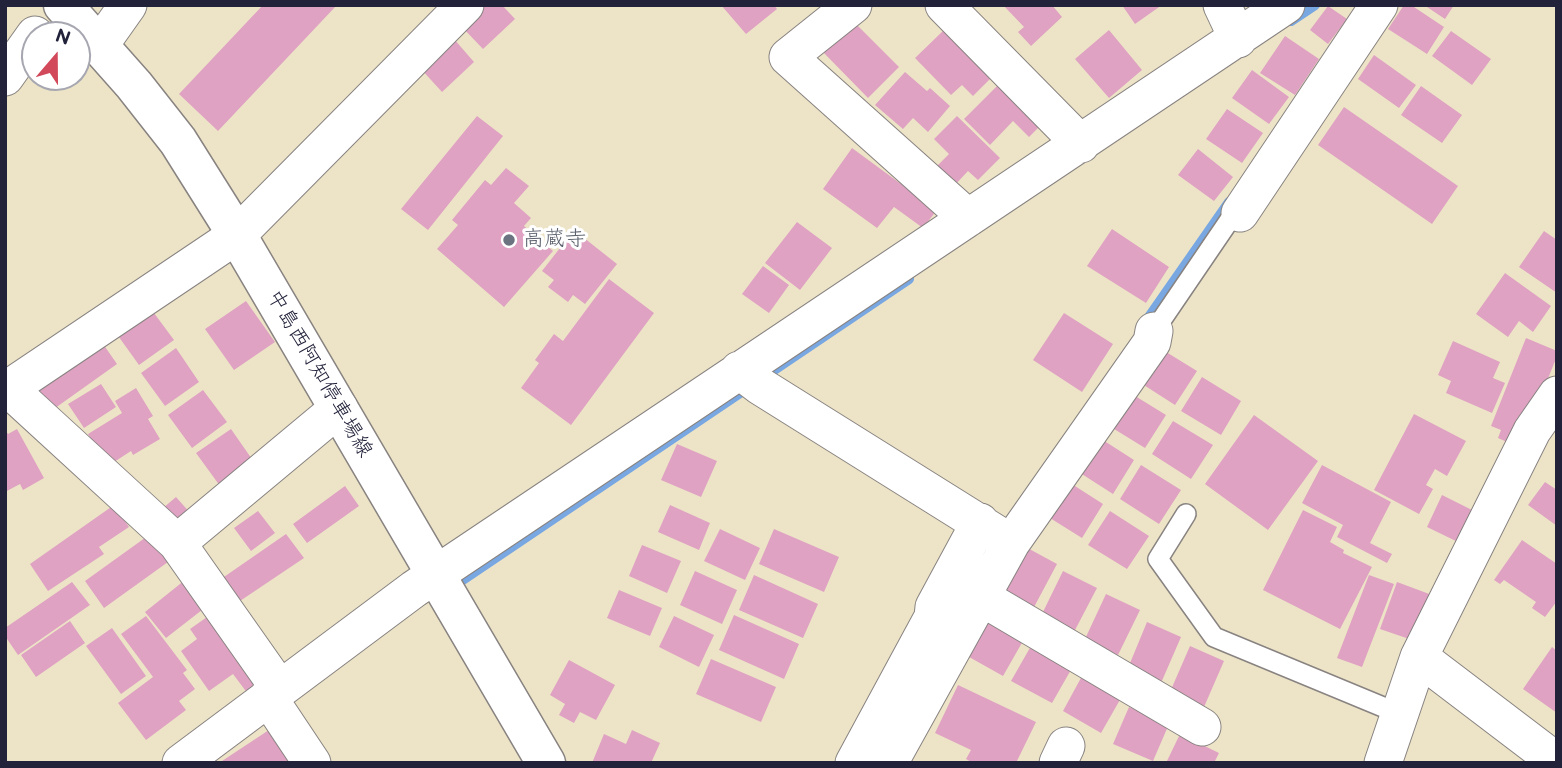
<!DOCTYPE html>
<meta charset="utf-8">
<style>
body{margin:0}
#map{position:relative;width:1562px;height:768px;overflow:hidden;background:#ede4c7;font-family:"Balsamiq Sans",sans-serif}
canvas{display:block}
.frame{position:absolute;inset:0;border:7px solid #22223b;pointer-events:none}
.north{position:absolute;left:21px;top:21px;width:70px;height:70px;box-sizing:border-box;background:#fff;border:2px solid #a7a7b1;border-radius:50%;rotate:20deg;font-size:19px;font-weight:700;line-height:28px;text-align:center;color:#22223b}
.north::after{content:'';display:block;margin:auto;width:24px;height:32px;background:#d1495b;clip-path:polygon(50% 0,100% 100%,50% 72%,0 100%)}
</style>
<div id="map">
<canvas width="1562" height="768"></canvas>
<div class="frame"></div>
<div class="north">N</div>
</div>
<script>
const ctx = document.querySelector('canvas').getContext('2d');
ctx.lineJoin = 'round';
function strokePath(path, color, width, dash) { ctx.strokeStyle = color; ctx.lineWidth = width; ctx.lineCap = dash ? 'butt' : 'round'; ctx.setLineDash(dash || []); ctx.stroke(path); }
function fillPath(path, color) { ctx.fillStyle = color; ctx.fill(path, 'evenodd'); }
function label(font, color, halo, rows, align = 'center') {
  ctx.font = font + ' "Balsamiq Sans","Klee One",sans-serif'; ctx.lineWidth = 6; ctx.setLineDash([]); ctx.textBaseline = 'middle'; ctx.strokeStyle = halo; ctx.fillStyle = color; for (const [text, x, y, turn = 0] of rows) {
    ctx.save(); ctx.translate(x, y); ctx.rotate((+turn || 0) * Math.PI / 180); ctx.textAlign = isNaN(turn) ? turn : align; if (halo) ctx.strokeText(text, 0, 0); ctx.fillText(text, 0, 0); ctx.restore();
  }
}
const stream = new Path2D(`
 M1291,21L1315,5
 M1144,324L1229,202
 M461,581L909,279`);
const building = new Path2D(`
 M263,5H337L218,131L179,94Z
 M482,5H502L515,19L483,49L461,26Z
 M721,5H774L777,9L746,34Z
 M1003,5H1052L1062,17L1031,46L1018,32L1024,27Z
 M1122,5H1162L1135,24Z
 M1404,5H1411L1444,27L1427,54L1388,29Z
 M1424,5H1454L1445,19Z
 M1328,6L1347,19L1328,44L1310,30Z
 M853,21L899,67L868,98L822,51Z
 M945,29L992,77L973,96L962,85L951,95L915,58Z
 M1109,30L1142,70L1109,98L1075,59Z
 M1451,31L1491,59L1472,85L1432,56Z
 M1285,36L1319,59L1295,95L1260,73Z
 M454,39L474,62L442,92L421,69Z
 M1374,55L1416,85L1399,108L1358,79Z
 M1252,70L1289,97L1269,124L1232,98Z
 M905,72L927,91L930,88L950,106L928,132L913,118L903,129L875,105Z
 M1001,82L1043,123L1029,137L1013,121L990,145L964,119Z
 M1421,86L1462,115L1442,143L1401,115Z
 M1344,107L1458,186L1432,224L1318,145Z
 M1227,109L1263,133L1242,163L1206,139Z
 M477,116L503,136L428,230L401,209Z
 M957,116L1000,158L978,180L968,171L954,186L935,168L949,154L934,139Z
 M852,148L901,184L904,179L940,206L923,228L894,207L877,228L823,189Z
 M1198,149L1233,177L1214,201L1178,175Z
 M506,168L529,186L514,203L531,218L524,226L553,251L504,307L437,249L458,225L452,220L485,180L491,185Z
 M797,222L832,248L800,290L765,263Z
 M1112,229L1169,267L1146,303L1087,266Z
 M574,230L617,264L585,304L573,295L568,302L548,287L554,280L542,271Z
 M1544,231L1557,240V293L1519,267Z
 M763,266L789,285L769,313L742,294Z
 M1505,273L1551,306L1533,332L1519,321L1508,337L1476,314Z
 M609,279L654,313L571,425L521,388L539,363L535,360L554,334L563,341Z
 M246,301L275,342L234,370L205,329Z
 M151,309L174,340L139,365L116,333Z
 M1064,313L1113,344L1082,392L1033,360Z
 M1526,338L1557,351V356L1524,439L1507,442L1498,438L1501,430L1491,426Z
 M101,341L117,364L51,411L30,382Z
 M1453,341L1500,362L1493,378L1505,383L1492,413L1446,393L1451,381L1438,375Z
 M1158,347L1197,371L1175,405L1136,380Z
 M176,348L199,382L165,406L141,373Z
 M1202,377L1241,401L1221,435L1181,411Z
 M101,384L116,407L84,428L68,404Z
 M136,388L153,416L148,419L160,439L133,455L131,451L108,466L88,434L122,413L115,401Z
 M203,390L227,422L192,448L168,415Z
 M1127,391L1166,415L1145,448L1106,424Z
 M1414,414L1466,441L1447,476L1435,469L1426,485L1433,489L1419,514L1374,490Z
 M1254,415L1318,461L1268,530L1205,484Z
 M1173,421L1213,445L1191,479L1152,454Z
 M5,429L8,434L17,429L44,478L23,490L20,484L5,492Z
 M231,429L254,462L220,486L196,453Z
 M1095,435L1134,460L1113,494L1074,469Z
 M677,444L717,461L701,497L661,480Z
 M1141,465L1181,490L1159,524L1120,499Z
 M1322,465L1391,502L1370,543L1392,554L1387,563L1337,537L1343,525L1302,503Z
 M1064,479L1103,504L1082,538L1042,513Z
 M1545,482L1557,490V526L1528,505Z
 M345,486L359,506L307,543L293,524Z
 M1442,495L1476,512L1460,543L1427,527Z
 M176,497L192,515L171,532L156,514Z
 M114,505L129,527L99,547L104,554L48,591L30,564Z
 M670,505L710,523L699,550L658,532Z
 M1303,510L1337,527L1330,542L1344,550L1343,553L1372,567L1340,629L1263,590Z
 M258,511L275,533L251,551L234,528Z
 M1110,511L1149,536L1127,569L1088,545Z
 M720,529L760,548L745,580L704,561Z
 M774,529L839,557L824,592L759,564Z
 M286,534L304,558L237,603L221,579Z
 M149,535L168,562L104,608L85,581Z
 M1522,540L1557,564V601L1545,617L1532,608L1536,602L1504,580L1500,584L1494,580Z
 M642,545L681,561L667,593L629,576Z
 M1022,545L1057,564L1033,609L998,589Z
 M695,571L737,590L722,624L680,605Z
 M1063,571L1097,588L1074,632L1041,616Z
 M754,575L818,604L803,638L739,610Z
 M1369,575L1394,584L1362,667L1337,658Z
 M190,576L211,603L166,638L145,612Z
 M72,582L90,605L18,655L5,636V628Z
 M1397,582L1432,595L1415,641L1380,629Z
 M619,590L662,608L650,636L607,618Z
 M1106,594L1140,610L1118,655L1085,639Z
 M217,610L271,684L251,698L233,674L209,691L181,651L197,639L190,629Z
 M734,615L799,644L784,679L719,650Z
 M146,616L187,670L183,673L195,689L179,701L186,710L146,740L118,703L153,677L121,634Z
 M674,616L714,635L699,667L659,647Z
 M982,618L1023,641L1003,676L962,653Z
 M70,621L85,643L36,677L21,655Z
 M1147,622L1181,637L1161,683L1128,668Z
 M112,628L146,676L121,694L86,646Z
 M1031,646L1072,668L1052,703L1011,681Z
 M1190,646L1224,661L1204,707L1170,692Z
 M1552,647L1557,651V713L1523,689Z
 M711,659L776,687L761,722L696,694Z
 M569,660L615,685L596,720L580,712L574,723L559,715L565,704L550,695Z
 M1082,676L1121,698L1101,733L1063,711Z
 M958,685L1036,722L1016,763H973L966,759L971,750L935,733Z
 M1129,707L1169,724L1153,761L1113,744Z
 M275,726L300,763H219Z
 M632,730L660,743L651,763H592L604,734L626,744Z
 M1180,734L1219,753L1214,763H1166Z`);
const service = new Path2D(`
 M1154,331L1233,215L1240,213
 M1186,514L1158,559L1214,637L1400,714`);
const minor = new Path2D(`
 M853,5L788,57L968,218
 M944,5L1081,144
 M1222,5L1238,39
 M99,46L128,5
 M5,77L35,35
 M1240,213L1379,5
 M739,370L760,386L1011,543
 M9,389L177,543L279,688
 M5,391L237,235L465,5
 M177,543L339,408
 M981,597L1202,727
 M1419,657L1557,762
 M268,697L312,763
 M181,763L414,589L1286,5
 M854,763L933,617L934,607L980,522
 M889,763L1011,543L1152,342L1154,331
 M1058,763L1066,746
 M1383,763L1419,657L1532,431L1557,395`);
const secondary = new Path2D(`
 M63,5L134,85L178,141L237,235L546,763`);
const markers = [
 [509,240,7,"#6b7280"]
];
const worshipNames = [
 ["高蔵寺",523,240]
];
const streetNames = [
 ["中島西阿知停車場線",319,374,60]
];
strokePath(stream, '#78a7e2', 10);
fillPath(building, '#dfa2c2');
strokePath(service, '#888381', 22);
strokePath(minor, '#888381', 39);
strokePath(secondary, '#888381', 41);
strokePath(service, '#fff', 19);
strokePath(minor, '#fff', 37);
strokePath(secondary, '#fff', 38);
for (const [x, y, r, color] of markers) { const dot = new Path2D(); dot.arc(x, y, r, 0, 2 * Math.PI); ctx.fillStyle = color; ctx.fill(dot); strokePath(dot, '#fff', 2.5); }
label('21px', '#5b616d', '#fff', worshipNames, 'left');
label('21px', '#22223b', '#fff', streetNames);
</script>
